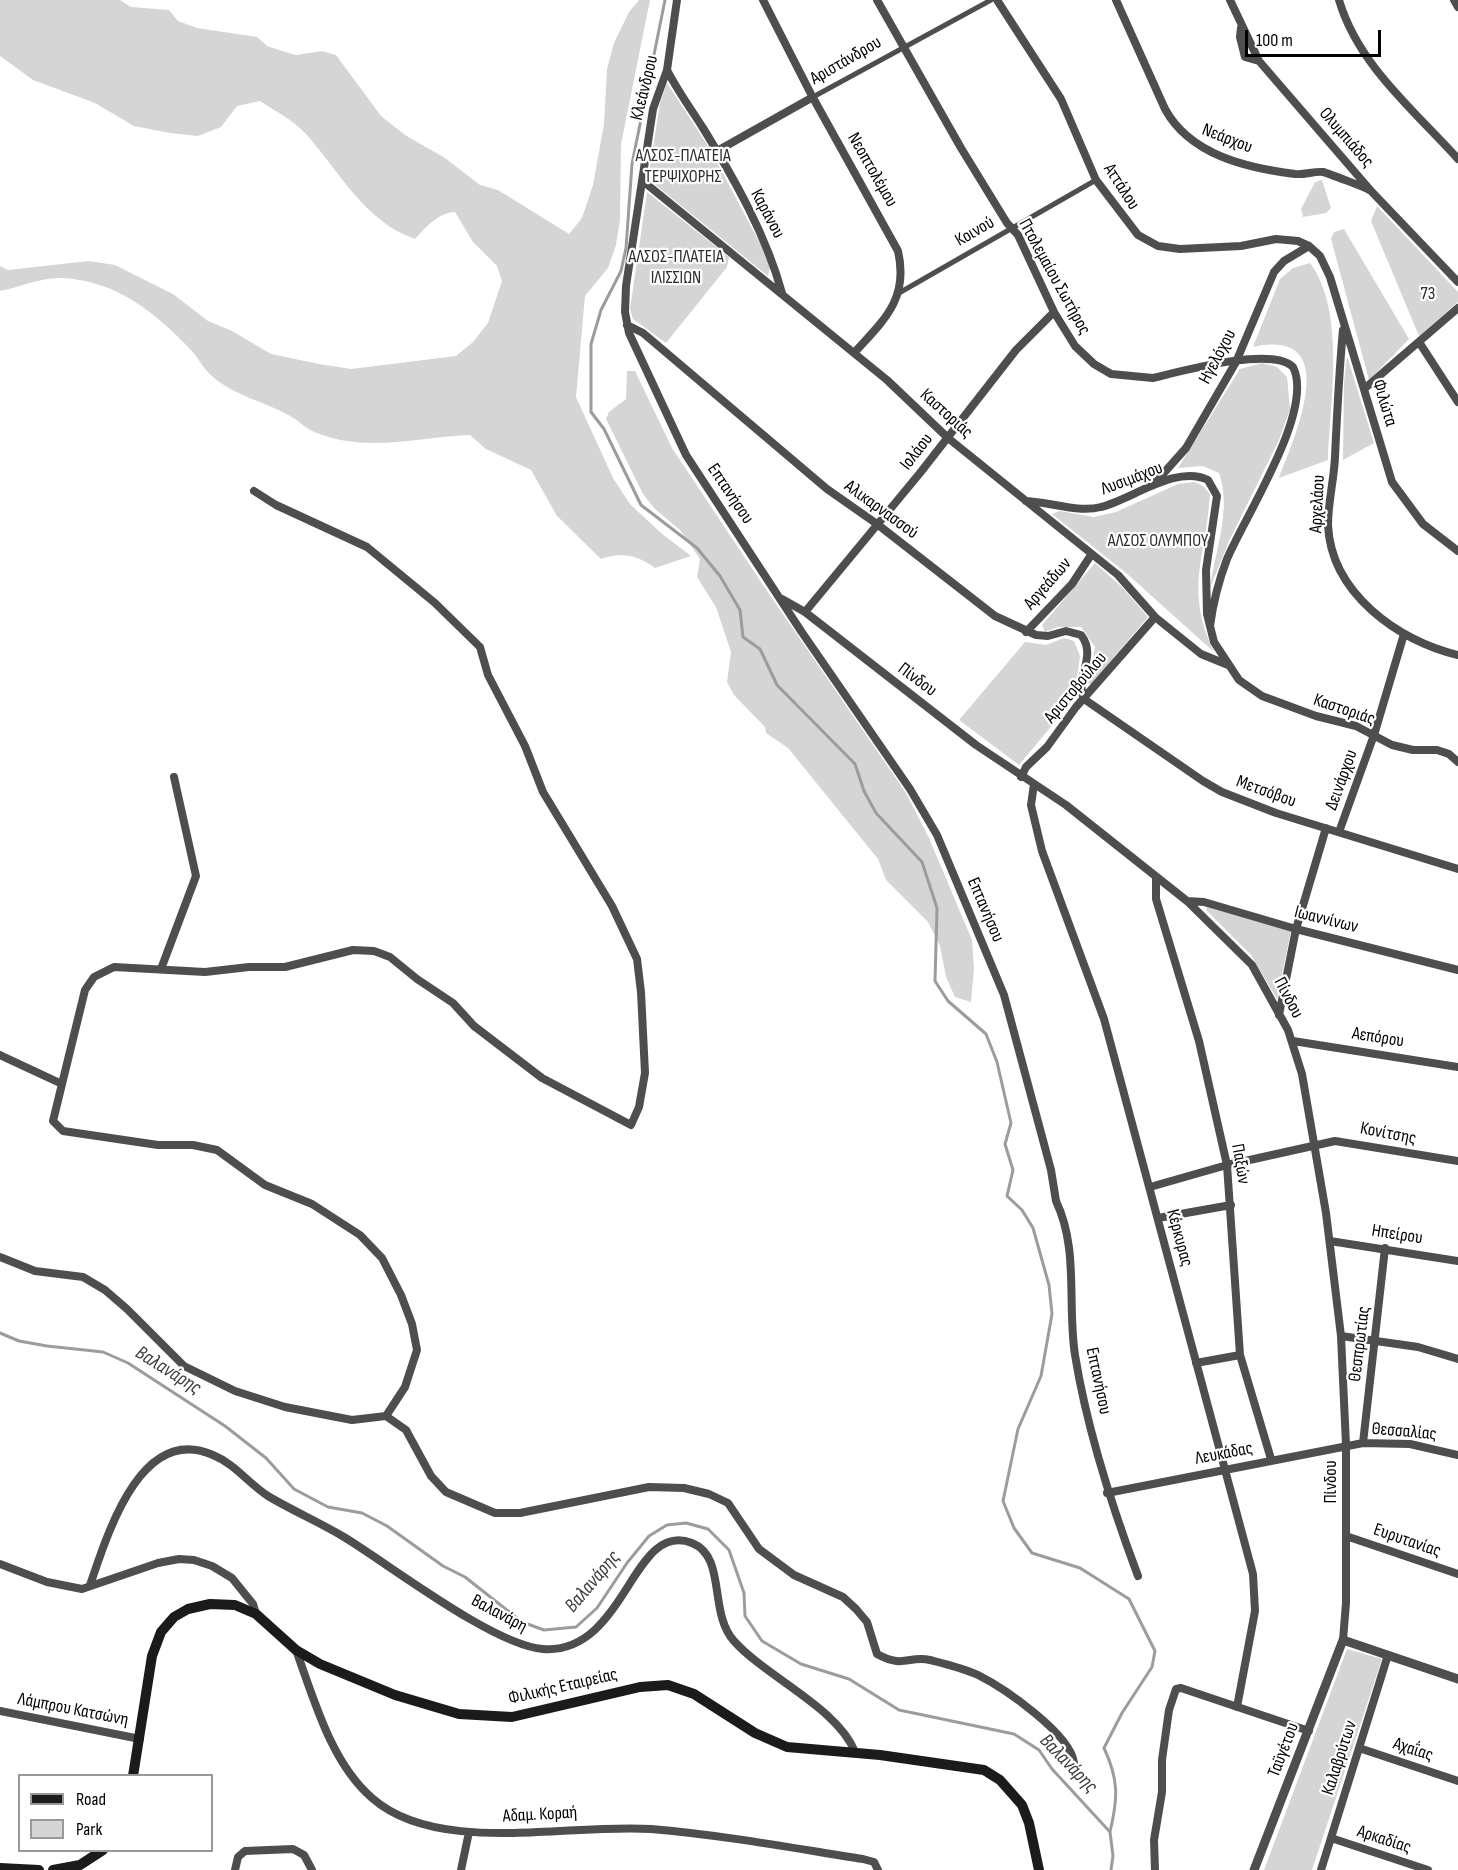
<!DOCTYPE html>
<meta charset="utf-8">
<style>
body{margin:0}
#map{position:relative;width:1458px;height:1870px;overflow:hidden;background:#fff;font-family:"Sofia Sans Condensed",sans-serif}
canvas{display:block}
.legend{position:absolute;left:18px;top:1774px;width:195px;height:78px;box-sizing:border-box;background:#fff;border:2px solid #999;margin:0;padding:8px 10px;list-style:none;font-size:18px;color:#000}
.legend li{display:flex;align-items:center;gap:12px;height:30px}
.legend b{width:30px;border:2px solid #999}
.scale{position:absolute;left:1245px;top:30px;width:136px;height:27px;box-sizing:border-box;border:3px solid #000;border-top:0;padding-left:8px;font-size:18px;line-height:21px;white-space:nowrap;color:#000;-webkit-text-stroke:4px #fff;paint-order:stroke}
</style>
<div id="map">
<canvas width="1458" height="1870"></canvas>
<ul class="legend">
<li><b style="height:8px;background:#1b1b1b"></b>Road</li>
<li><b style="height:16px;background:#d5d5d5"></b>Park</li>
</ul>
<div class="scale">100 m</div>
</div>
<script>
const ctx = document.querySelector('canvas').getContext('2d');
ctx.lineJoin = 'round';
function fillPath(path, color) { ctx.fillStyle = color; ctx.fill(path, 'evenodd'); }
function strokePath(path, color, width, dash) { ctx.strokeStyle = color; ctx.lineWidth = width; ctx.lineCap = dash ? 'butt' : 'round'; ctx.setLineDash(dash || []); ctx.stroke(path); }
function label(font, color, halo, rows, align = 'center') {
  ctx.font = font + ' "Sofia Sans Condensed",sans-serif'; ctx.lineWidth = 4.5; ctx.setLineDash([]); ctx.textBaseline = 'middle'; ctx.strokeStyle = halo; ctx.fillStyle = color; for (const [text, x, y, turn = 0] of rows) {
    ctx.save(); ctx.translate(x, y); ctx.rotate((+turn || 0) * Math.PI / 180); ctx.textAlign = isNaN(turn) ? turn : align; if (halo) ctx.strokeText(text, 0, 0); ctx.fillText(text, 0, 0); ctx.restore();
  }
}
const green = new Path2D(`
 M0,0H120L131,7L169,10L178,21L197,28L257,37L267,46L282,51L296,55L322,51L336,55L381,116L405,135L445,158L480,185L498,190L569,234L582,218L593,185L604,124L607,69L614,43L629,12L639,0H650L621,144L620,219L616,245L608,268L585,296L576,397L613,478L630,504L661,533L691,556L655,568C638,555 621,552 601,559L557,516L531,470L486,449L470,435C418,437 367,453 317,433C307,430 299,421 290,416C266,402 235,396 213,377C204,370 198,357 190,349C156,313 115,280 62,278C42,277 20,287 0,291V266L8,270L89,261L115,265L173,294L208,321L232,331L271,354L319,364L351,369L456,356L473,342L488,323L502,281L497,266L473,242L455,212C438,213 426,227 415,239C364,221 340,172 306,134C293,120 275,111 260,101L237,106L221,127L198,136L170,133L134,126L95,103L33,80L0,56Z
 M667,83L710,149L765,253L770,267L768,276L648,179L660,103Z
 M1322,180L1331,208L1326,213L1303,217L1301,209L1315,182Z
 M647,192L729,257L727,267L666,343L633,319L630,309Z
 M1377,206L1458,292V302L1419,336L1371,221Z
 M1344,229L1409,339L1369,380L1331,239L1334,232Z
 M1310,263C1346,311 1330,403 1328,460L1279,478C1294,438 1345,327 1253,347L1280,279L1293,268Z
 M1347,356L1374,443L1343,460L1344,382Z
 M1262,363L1277,367L1287,377L1290,409L1279,440L1230,539L1210,588C1215,551 1232,509 1219,473L1203,466L1178,468L1240,369Z
 M627,371H635L672,448L763,585L906,793L929,838L972,940L974,968L971,1002L955,997L946,977L940,946L928,922L886,880L878,859L788,748L766,733L765,727L734,695L727,682L731,652L716,607L697,577L700,559L680,530L655,509L643,494L606,419L609,412L626,399Z
 M1195,482L1203,486L1210,494C1206,559 1184,587 1214,652L1125,572L1052,514L1060,511L1094,517L1116,512L1178,484Z
 M1095,563L1122,587L1148,617L1091,684H1088L1095,647L1081,627H1058L1045,632L1042,625Z
 M1064,638L1074,641L1080,656L1074,699L1019,765L959,720L1025,642L1046,645Z
 M1207,907L1291,931L1277,999L1251,955L1206,910Z
 M1347,1649L1382,1659L1312,1870H1264Z`);
const stream = new Path2D(`
 M665,0L632,164L626,248L621,271L601,310L591,344V412L604,429L641,505L697,548L720,576L740,610L743,637L760,649L777,685L855,764L864,791L876,813L922,862L937,908L935,981L948,1001L986,1034L997,1062L1011,1123L1005,1144L1013,1170L1007,1196L1022,1210L1033,1228L1049,1285L1052,1314L1041,1376L1018,1429L1003,1501L1014,1528L1032,1553L1080,1568L1129,1599L1155,1651L1152,1667L1122,1713L1104,1748C1119,1780 1118,1798 1110,1832
 M0,1333L19,1341L47,1346L103,1352L128,1363L225,1426L266,1458L294,1489L328,1507L362,1513L387,1526L443,1566L465,1577L522,1622L544,1630L576,1627L597,1608L627,1563L649,1536L667,1525L686,1523L708,1529L729,1550L744,1593L745,1616L762,1641L801,1664L849,1679L899,1710L1014,1734L1039,1750L1052,1769L1110,1832L1113,1856L1111,1870`);
const pedestrian = new Path2D(`
 M813,97L991,0
 M899,293L1096,180`);
const minor = new Path2D(`
 M677,0L667,70L653,109L626,286L625,312L629,333L686,455L801,631L910,789L937,835L1004,995L1051,1170L1056,1201C1079,1249 1067,1303 1075,1355C1087,1430 1111,1504 1138,1576
 M763,0L812,96L898,251C909,299 884,320 854,353
 M877,0L961,148L1007,223L1018,235L1054,312L1075,346L1094,364L1111,374L1153,378C1182,371 1272,346 1293,367C1315,410 1245,516 1227,559C1219,580 1213,603 1210,626
 M997,0L1061,99L1096,180L1138,235L1158,246L1180,249L1241,246L1276,239L1298,241L1309,246L1320,256L1330,277L1392,482L1423,524L1458,551
 M1116,0L1165,109C1190,155 1247,168 1295,174C1305,175 1314,171 1323,172C1327,173 1367,188 1369,190
 M1230,0L1259,61L1372,192L1458,282
 M1339,0C1358,65 1414,110 1458,159
 M1454,0L1458,7
 M1241,28L1240,37L1245,57L1259,61
 M667,70C677,90 691,109 703,128C735,180 766,235 782,293
 M717,151L813,97
 M644,182L887,380L948,438L1118,575L1155,617L1201,654L1228,665
 M627,325L643,333L827,489L877,524L995,616L1036,635L1048,636L1066,631L1081,635C1098,656 1074,679 1084,699L1203,781L1222,792L1276,813L1458,869
 M1343,330C1339,372 1337,414 1335,457C1334,480 1328,502 1328,525C1331,593 1398,641 1458,655
 M1419,342L1458,402
 M1364,389L1458,308
 M1154,484L1186,448L1236,362L1274,272L1284,261L1309,246
 M1026,501C1050,502 1078,513 1101,507C1131,500 1176,464 1208,480L1217,496L1206,570L1207,614L1214,642L1239,680L1262,696L1316,716L1356,726L1392,745L1413,750H1437L1449,754L1458,762
 M782,599L805,612L976,745L1066,805L1187,901L1252,965L1288,1030L1302,1074L1326,1213L1341,1336L1346,1445V1603L1343,1640
 M805,612L920,473L1016,350L1054,312
 M1026,632L1072,584L1091,555
 M1021,777L1026,767L1047,747L1076,707L1155,617
 M1034,784L1031,805L1042,851L1104,1019L1253,1574L1255,1611L1237,1707
 M1339,832L1374,735L1404,634
 M1156,877V899L1199,1041L1227,1165L1240,1355L1271,1459
 M1187,901L1204,902L1296,929L1458,970
 M161,969L196,876L174,777
 M1279,1015L1296,929L1326,828
 M1293,1041L1458,1067
 M0,1055L62,1084L85,990L94,977L114,967L205,972L249,967H285L353,950L374,951L390,957L417,979L453,1003L474,1026L542,1078L631,1125L639,1107L645,1073L641,992L637,959L612,906L543,792L525,746L488,675L480,647L435,603L367,547L276,505L254,491
 M1150,1187L1227,1165L1335,1141L1458,1161
 M1158,1218L1231,1205
 M1330,1241L1458,1261
 M0,1257L35,1271L83,1277L105,1290L127,1309L184,1366L235,1391L285,1407L352,1420L386,1416L405,1387L417,1350L412,1324L401,1295L382,1258L360,1235L312,1204L265,1185L217,1150L193,1145H158L63,1131L53,1121L62,1084
 M1341,1336L1418,1347L1458,1359
 M1196,1363L1240,1355
 M386,1416L406,1430L431,1476L446,1492L495,1513H520L649,1487L684,1488L709,1494L728,1503L759,1549L794,1575L843,1597L856,1609L867,1622L877,1654C904,1669 909,1655 930,1660C946,1664 963,1668 978,1675C1004,1688 1071,1734 1074,1763
 M1363,1443L1385,1248
 M1107,1493L1363,1443L1410,1444L1458,1455
 M1346,1536L1458,1574
 M0,1564L47,1582L82,1589L158,1563L179,1559L194,1560L212,1566L232,1578L253,1604L256,1614
 M90,1585C107,1536 140,1423 213,1455C235,1464 249,1484 268,1496C293,1511 319,1522 344,1537C390,1565 493,1645 543,1649C626,1655 632,1519 692,1543C727,1557 708,1612 734,1641C766,1677 838,1708 855,1752
 M296,1650C314,1699 331,1763 372,1798C438,1856 568,1823 651,1829C722,1835 793,1848 863,1859L874,1862L878,1870
 M0,1711L140,1739
 M1359,1748L1458,1781
 M1331,1838L1428,1870
 M235,1870L238,1857L245,1851L293,1849L304,1855L312,1870
 M461,1870L469,1832
 M1155,1870L1154,1840L1162,1792V1760L1169,1710L1176,1689L1181,1688L1309,1731
 M1321,1870L1388,1655`);
const tertiary = new Path2D(`
 M1254,1870L1343,1640L1458,1679`);
const secondary = new Path2D(`
 M133,1776L152,1656L161,1632L174,1617L188,1609L210,1604L235,1605L256,1614L296,1650L320,1664L395,1695L459,1714L512,1717L640,1687L668,1685L694,1694L755,1733L787,1747L880,1755L984,1770L1000,1780L1022,1805L1029,1823L1039,1870
 M0,1868L39,1870
 M53,1870L80,1865L103,1850`);
const streetNames = [
 ["Αριστάνδρου",846,61,-30],
 ["Κλεάνδρου",645,88,-76],
 ["Ολυμπιάδος",1346,138,49],
 ["Νεάρχου",1227,139,21],
 ["Νεοπτολέμου",872,170,60],
 ["Αττάλου",1121,187,57],
 ["Καράνου",767,214,62],
 ["Κοινού",975,232,-30],
 ["Πτολεμαίου Σωτήρος",1054,277,61],
 ["Ηγελόχου",1218,357,-62],
 ["Φιλώτα",1384,403,73],
 ["Καστοριάς",946,414,42],
 ["Ιολάου",917,452,-52],
 ["Λυσιμάχου",1132,479,-21],
 ["Επτανήσου",730,494,56],
 ["Αρχελάου",1318,504,-87],
 ["Αλικαρνασσού",881,510,36],
 ["Αργεάδων",1048,584,-49],
 ["Πίνδου",917,680,37],
 ["Αριστοβούλου",1076,688,-50],
 ["Καστοριάς",1344,710,19],
 ["Δεινάρχου",1342,780,-70],
 ["Μετσόβου",1266,792,20],
 ["Επτανήσου",985,910,67],
 ["Ιωαννίνων",1326,920,14],
 ["Πίνδου",1288,998,62],
 ["Αεπόρου",1378,1038,9],
 ["Κονίτσης",1388,1134,11],
 ["Παξών",1240,1164,80],
 ["Ηπείρου",1397,1235,9],
 ["Κέρκυρας",1179,1238,75],
 ["Θεσπρωτίας",1360,1344,-83],
 ["Επτανήσου",1098,1381,78],
 ["Θεσσαλίας",1404,1432,5],
 ["Λευκάδας",1224,1454,-11],
 ["Πίνδου",1331,1482,-90],
 ["Ευρυτανίας",1407,1541,19],
 ["Βαλανάρη",499,1614,28],
 ["Φιλικής Εταιρείας",563,1687,-13],
 ["Λάμπρου Κατσώνη",73,1710,11],
 ["Ταϋγέτου",1284,1750,-69],
 ["Αχαΐας",1413,1750,18],
 ["Καλαβρύτων",1340,1758,-72],
 ["Αδαμ. Κοραή",540,1815,-3],
 ["Αρκαδίας",1384,1840,18]
];
const parkNames = [
 ["ΑΛΣΟΣ-ΠΛΑΤΕΙΑ",683,156],
 ["ΤΕΡΨΙΧΟΡΗΣ",683,177],
 ["ΑΛΣΟΣ-ΠΛΑΤΕΙΑ",676,257],
 ["ΙΛΙΣΣΙΩΝ",676,278],
 ["73",1428,294],
 ["ΑΛΣΟΣ ΟΛΥΜΠΟΥ",1158,541]
];
const waterNames = [
 ["Βαλανάρης",168,1371,32],
 ["Βαλανάρης",593,1582,-50],
 ["Βαλανάρης",1068,1764,46]
];
fillPath(green, '#d5d5d5');
strokePath(stream, '#9c9c9c', 3);
strokePath(pedestrian, '#4e4e4e', 5);
strokePath(minor, '#4e4e4e', 8);
strokePath(tertiary, '#4e4e4e', 9);
strokePath(secondary, '#1b1b1b', 10);
label('18px', '#000', '#fff', streetNames);
label('18px', '#2c2c2c', '#fff', parkNames);
label('italic 20px', '#3d3d3d', '#fff', waterNames);
</script>
